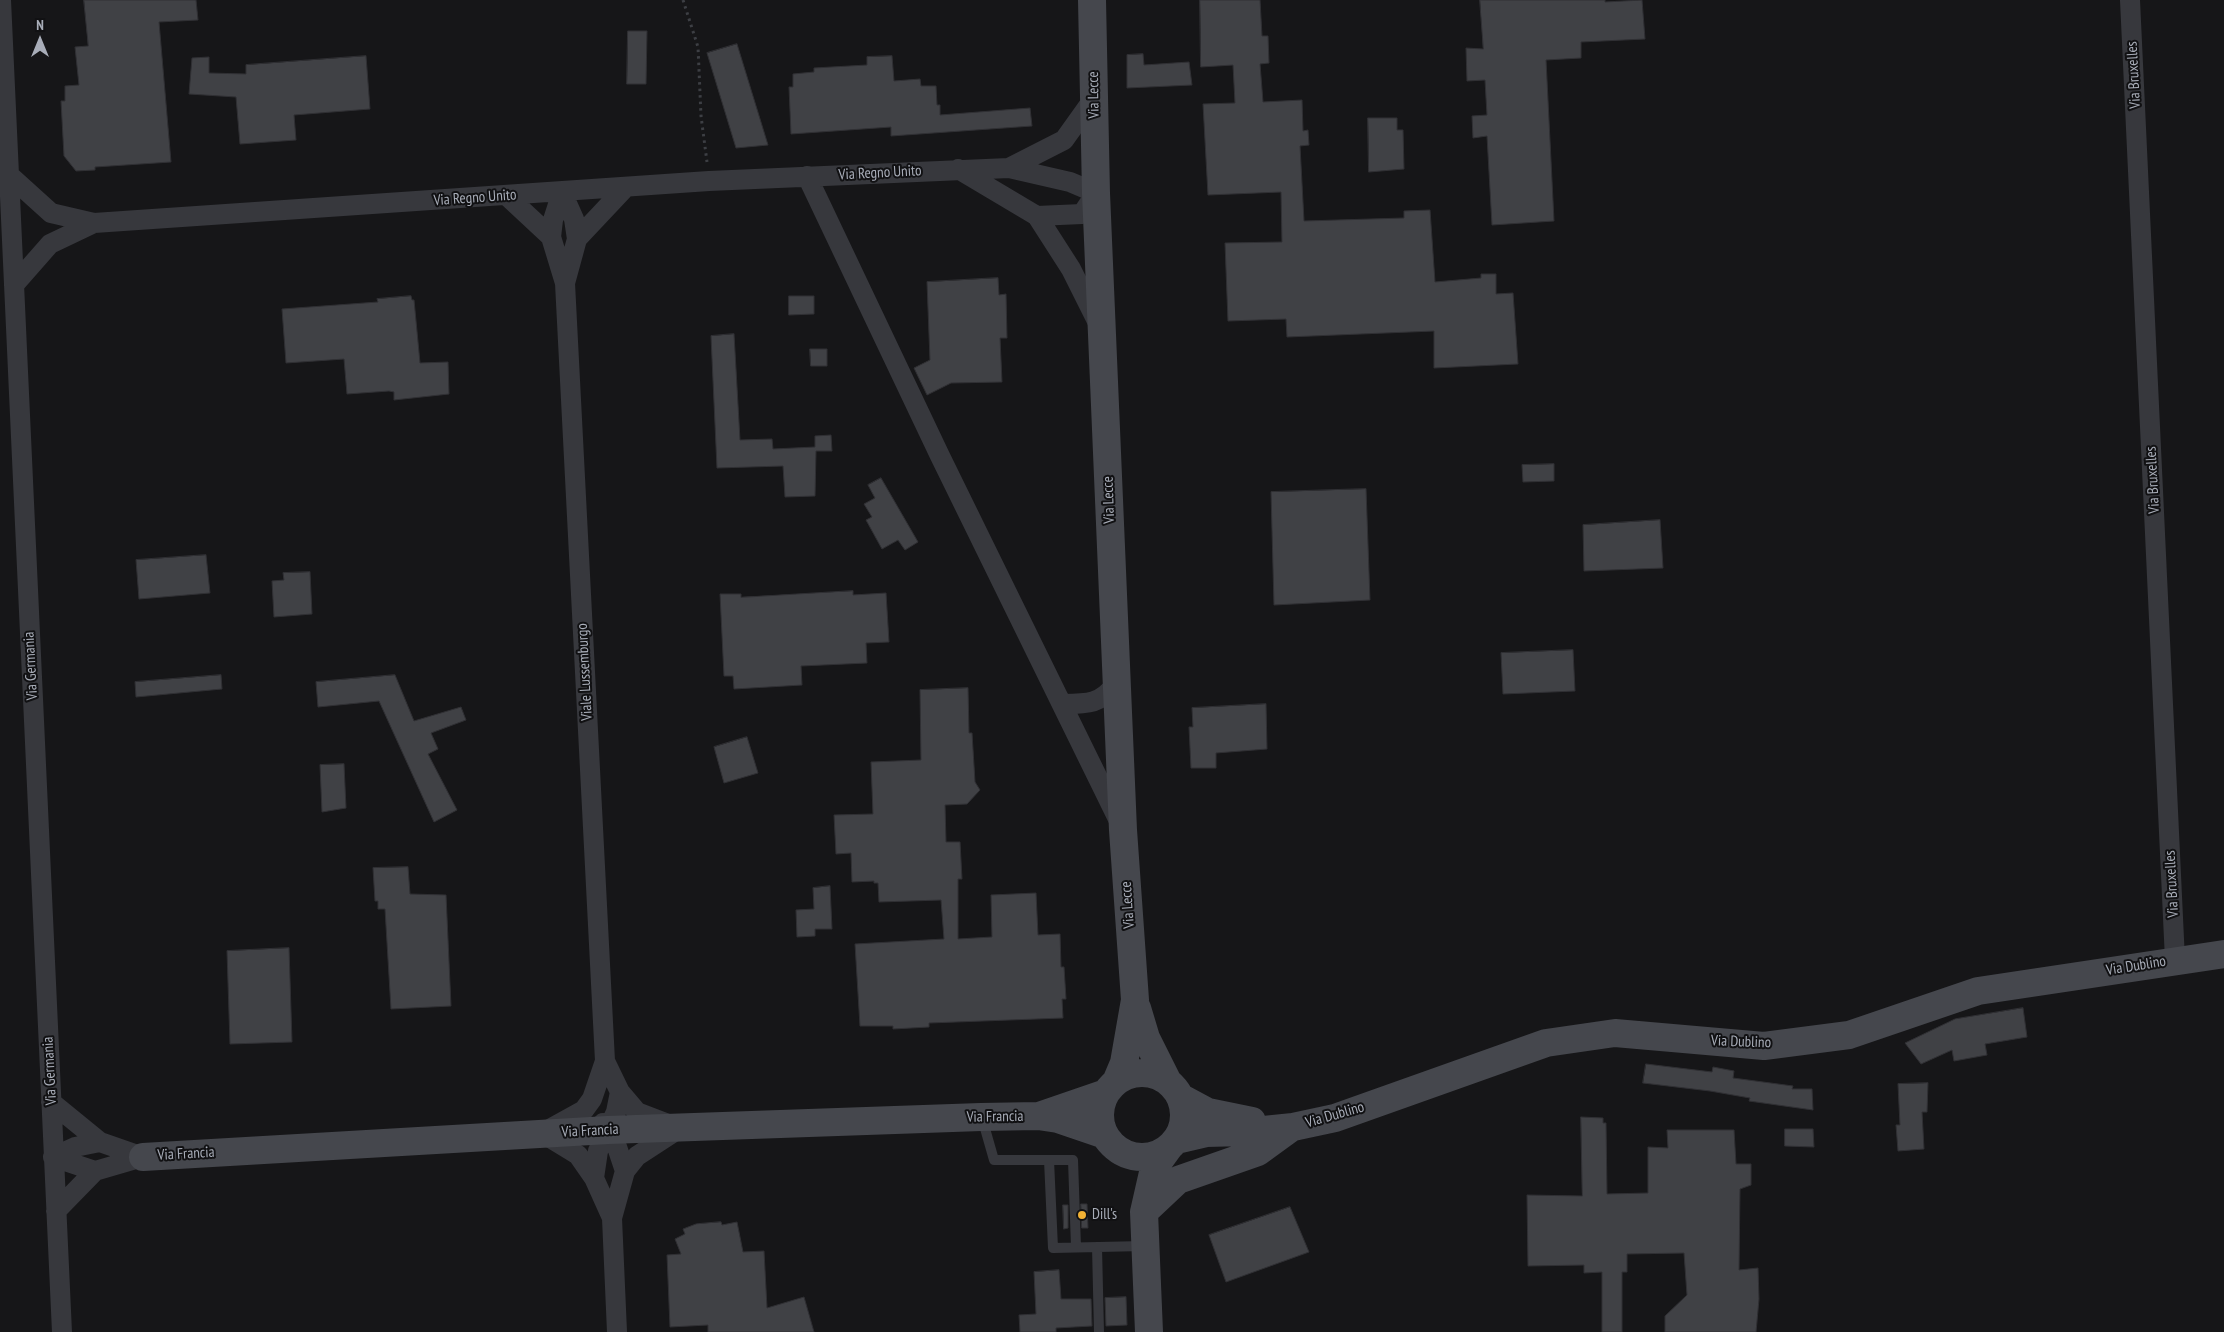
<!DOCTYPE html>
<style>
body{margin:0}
#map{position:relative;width:2224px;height:1332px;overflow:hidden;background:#161618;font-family:"PT Sans Narrow",sans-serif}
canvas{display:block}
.north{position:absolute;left:15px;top:15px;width:50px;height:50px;-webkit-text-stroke:4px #111113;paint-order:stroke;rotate:0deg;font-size:14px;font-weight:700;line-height:20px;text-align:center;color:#a8adb8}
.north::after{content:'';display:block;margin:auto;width:18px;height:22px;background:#a8adb8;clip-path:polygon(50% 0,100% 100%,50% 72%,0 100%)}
</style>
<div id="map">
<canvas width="2224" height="1332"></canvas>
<div class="north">N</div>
</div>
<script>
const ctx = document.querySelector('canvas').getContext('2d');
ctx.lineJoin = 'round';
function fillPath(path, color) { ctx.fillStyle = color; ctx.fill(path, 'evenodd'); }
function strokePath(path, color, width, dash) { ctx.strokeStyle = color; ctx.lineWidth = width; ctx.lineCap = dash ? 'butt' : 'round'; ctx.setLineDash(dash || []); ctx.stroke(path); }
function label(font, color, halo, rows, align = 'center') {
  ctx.font = font + ' "PT Sans Narrow",sans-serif'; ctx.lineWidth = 4; ctx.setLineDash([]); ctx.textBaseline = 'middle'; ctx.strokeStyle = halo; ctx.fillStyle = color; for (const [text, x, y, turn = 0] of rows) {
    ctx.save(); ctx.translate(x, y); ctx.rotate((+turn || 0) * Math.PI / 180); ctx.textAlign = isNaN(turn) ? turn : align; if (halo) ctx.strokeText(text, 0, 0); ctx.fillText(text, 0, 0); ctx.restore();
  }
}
const building = new Path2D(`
 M84,0H196L198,20L159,22L171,162L95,167V170L76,171L64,156L61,101H65V86L79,85L75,47L88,46Z
 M1200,0H1260L1262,36H1268L1269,63L1260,64L1263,102L1302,100L1303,131L1308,130L1309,145L1300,146L1304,221L1404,218V211L1430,210L1435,282L1481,278V274H1496V294L1513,293L1518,364L1434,368V331L1287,337L1286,319L1228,321L1225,243L1282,242L1281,192L1208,195L1203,104L1235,103L1233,65L1201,67Z
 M1480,0H1605V2L1642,0L1645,39L1581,42V58L1546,60L1554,221L1492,225L1487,136L1473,138L1472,116L1487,115L1485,80L1467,81L1466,48L1483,49Z
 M628,31H647L646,84H627Z
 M737,44L768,145L736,148L707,53Z
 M1143,54L1144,65L1189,62L1192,85L1127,88V55Z
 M366,56L370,109L294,115L296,140L240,144L236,97L189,94L192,58L209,57V73L246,74V65Z
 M892,56L894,81L920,79L921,86H936L937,105H940V115L1030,108L1032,126L891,136V127L791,134L789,87H793V74L814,72V68L867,65V57Z
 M1368,118H1397V130H1403L1404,169L1369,172Z
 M998,278L999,295L1006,294L1007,338H1000L1002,382L951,383L927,395L914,368L930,360L927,282Z
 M411,296L412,300H414L420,363L448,362L449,394L394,400V392L389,391L347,394L344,359L286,363L282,309L378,302L377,299Z
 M789,296H814V314L789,315Z
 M734,334L740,440L772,439L773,449L815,447V436L831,435L832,451H816L815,496L785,497L783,466L717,468L711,336Z
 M810,349H827V366H811Z
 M1554,464V481L1523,482L1522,465Z
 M881,478L918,542L905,550L898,540L882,549L866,520L872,517L864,504L875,498L868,485Z
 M1366,489L1370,600L1274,605L1271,492Z
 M1660,520L1663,568L1584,571L1583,525Z
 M206,555L210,593L139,599L136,560Z
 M310,572L312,614L274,617L272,581L284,580L283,573Z
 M853,591V595L886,593L889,642L866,643L867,663L801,666L802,685L734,689L733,676H724L720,594H741V597Z
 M1573,650L1575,691L1503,694L1501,653Z
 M221,675L222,689L136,697L135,682Z
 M395,675L414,721L461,707L466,720L431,733L438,749L428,754L457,810L434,822L379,701L318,707L316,682Z
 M968,688L969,733H972L975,782L980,790L967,804L945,805L946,842H960L962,879H958V939L992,937L991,895L1036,893L1038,935L1060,934L1061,967H1064L1066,999H1062L1063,1018L929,1023V1027L893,1029V1026H860L855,944L944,939L941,900L879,902L878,883H874V881L852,882L851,853L836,854L834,815L873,814L871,762L921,760L920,690Z
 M1266,704L1267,749L1216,753V768H1191L1189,727H1193L1192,708Z
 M747,737L758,773L724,783L714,747Z
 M344,764L346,808L322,812L320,765Z
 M408,867L410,894L446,895L451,1006L391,1009L385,909H378V901H375L373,868Z
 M830,886L832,929H815V936L797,937L796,910L814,909L813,888Z
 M289,948L292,1042L230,1044L227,951Z
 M2023,1008L2027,1037L1985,1044L1987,1055L1954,1061L1952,1050L1921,1064L1905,1043L1955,1019Z
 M1646,1064L1712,1072L1713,1067L1734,1071L1733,1078L1793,1086L1792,1089H1812L1813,1110L1749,1101L1750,1098L1710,1091L1643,1083Z
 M1928,1083L1927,1112H1922L1924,1149L1898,1151L1896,1125H1900L1898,1084Z
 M1581,1117L1603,1118V1123H1606L1607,1194L1648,1193V1147L1668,1148L1667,1130H1734L1736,1164H1751V1185L1740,1189L1739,1270L1758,1268L1759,1299L1756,1332H1665V1316L1687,1295L1684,1253L1627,1254V1272H1622V1332H1602V1272L1584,1273V1265L1528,1266L1527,1195L1582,1196Z
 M1785,1129H1813L1814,1147L1785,1146Z
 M1081,1204H1087L1088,1228H1082Z
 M1063,1205H1068V1228L1064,1229Z
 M1290,1207L1309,1252L1226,1282L1209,1235Z
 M721,1222L722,1225L737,1222L743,1252L764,1251L767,1308L804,1297L814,1332H708V1325L670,1327L667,1255L681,1254L675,1239L685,1234L683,1229L696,1224Z
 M1059,1270L1061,1299H1091L1092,1326L1056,1328V1332H1020L1019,1315L1036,1314L1034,1272Z
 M1126,1297L1127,1325L1106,1326L1105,1298Z`);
const path = new Path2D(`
 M683,0L698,47L701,116L707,162`);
const lane = new Path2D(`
 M982,1118L994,1160H1049L1053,1248L1144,1246
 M1049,1160H1073L1076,1247
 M1097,1247L1099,1332`);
const street = new Path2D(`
 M1,0L62,1332
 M2130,0L2175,960
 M1009,168L1070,182L1096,193L1082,214L1037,216
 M958,169L1037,216L1071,269L1099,325
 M9,175L51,213L94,223L709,181L1009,168L1064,140L1094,98
 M807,176L940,456L1121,825
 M562,192L574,219L577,239
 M507,196L551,237L565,283L605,1061L592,1099L584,1110L546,1131
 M551,237L553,220L562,192
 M565,283L577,239L625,188
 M14,285L50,244L94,223
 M1063,704C1089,704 1100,704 1117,683
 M605,1061L620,1092L637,1112L671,1125
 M51,1102L100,1142L143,1157
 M603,1123L617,1147L625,1171
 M542,1133L578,1155L594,1178L612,1218
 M53,1157L75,1147L100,1142
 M53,1157L95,1171
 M594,1178L598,1151L616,1112L620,1092
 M56,1211L95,1171L143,1157
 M617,1332L612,1218L625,1171L637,1156L680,1128`);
const secondary = new Path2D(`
 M1092,0L1096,193L1123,830L1135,1000L1124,1063L1116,1082
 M1137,1008L1146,1038L1168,1082
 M1100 1115a42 42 0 1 1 84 0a42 42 0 1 1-84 0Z
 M1180,1097L1208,1112L1252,1121
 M1039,1116L1106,1093
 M1176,1140L1206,1133L1244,1132L1293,1127L1335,1118L1546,1043L1615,1033L1764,1046L1849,1035L1978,991L2224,954
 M143,1157L608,1130L981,1117L1038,1116L1058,1119L1105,1135
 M1144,1212L1178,1180L1258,1152L1291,1128
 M1149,1332L1144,1212L1154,1168L1170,1146`);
const markers = [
 [1082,1215,5,"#f2b134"]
];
const streetNames = [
 ["Via Bruxelles",2134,75,-93],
 ["Via Lecce",1094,95,-91],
 ["Via Regno Unito",880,173,-3],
 ["Via Regno Unito",475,198,-4],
 ["Via Bruxelles",2153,480,-93],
 ["Via Lecce",1109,500,-92],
 ["Via Germania",31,666,-93],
 ["Viale Lussemburgo",585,672,-93],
 ["Via Bruxelles",2172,884,-93],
 ["Via Lecce",1128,905,-94],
 ["Via Dublino",2136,966,-9],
 ["Via Dublino",1741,1042,2],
 ["Via Germania",50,1071,-93],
 ["Via Dublino",1335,1115,-16],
 ["Via Francia",995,1117,-1],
 ["Via Francia",590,1131,-3],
 ["Via Francia",186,1154,-3]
];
const poiNames = [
 ["Dill's",1092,1215]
];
fillPath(building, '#404145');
strokePath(building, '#303034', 1);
strokePath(path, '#3d3f44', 3, [2.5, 4]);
strokePath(lane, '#37383d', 10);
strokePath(street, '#37383d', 20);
strokePath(secondary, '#45474d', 28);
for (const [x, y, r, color] of markers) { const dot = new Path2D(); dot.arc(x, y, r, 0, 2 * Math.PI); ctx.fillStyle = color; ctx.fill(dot); strokePath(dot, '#111113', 2); }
label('15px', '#a8adb8', '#111113', streetNames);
label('15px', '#a8adb8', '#111113', poiNames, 'left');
</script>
